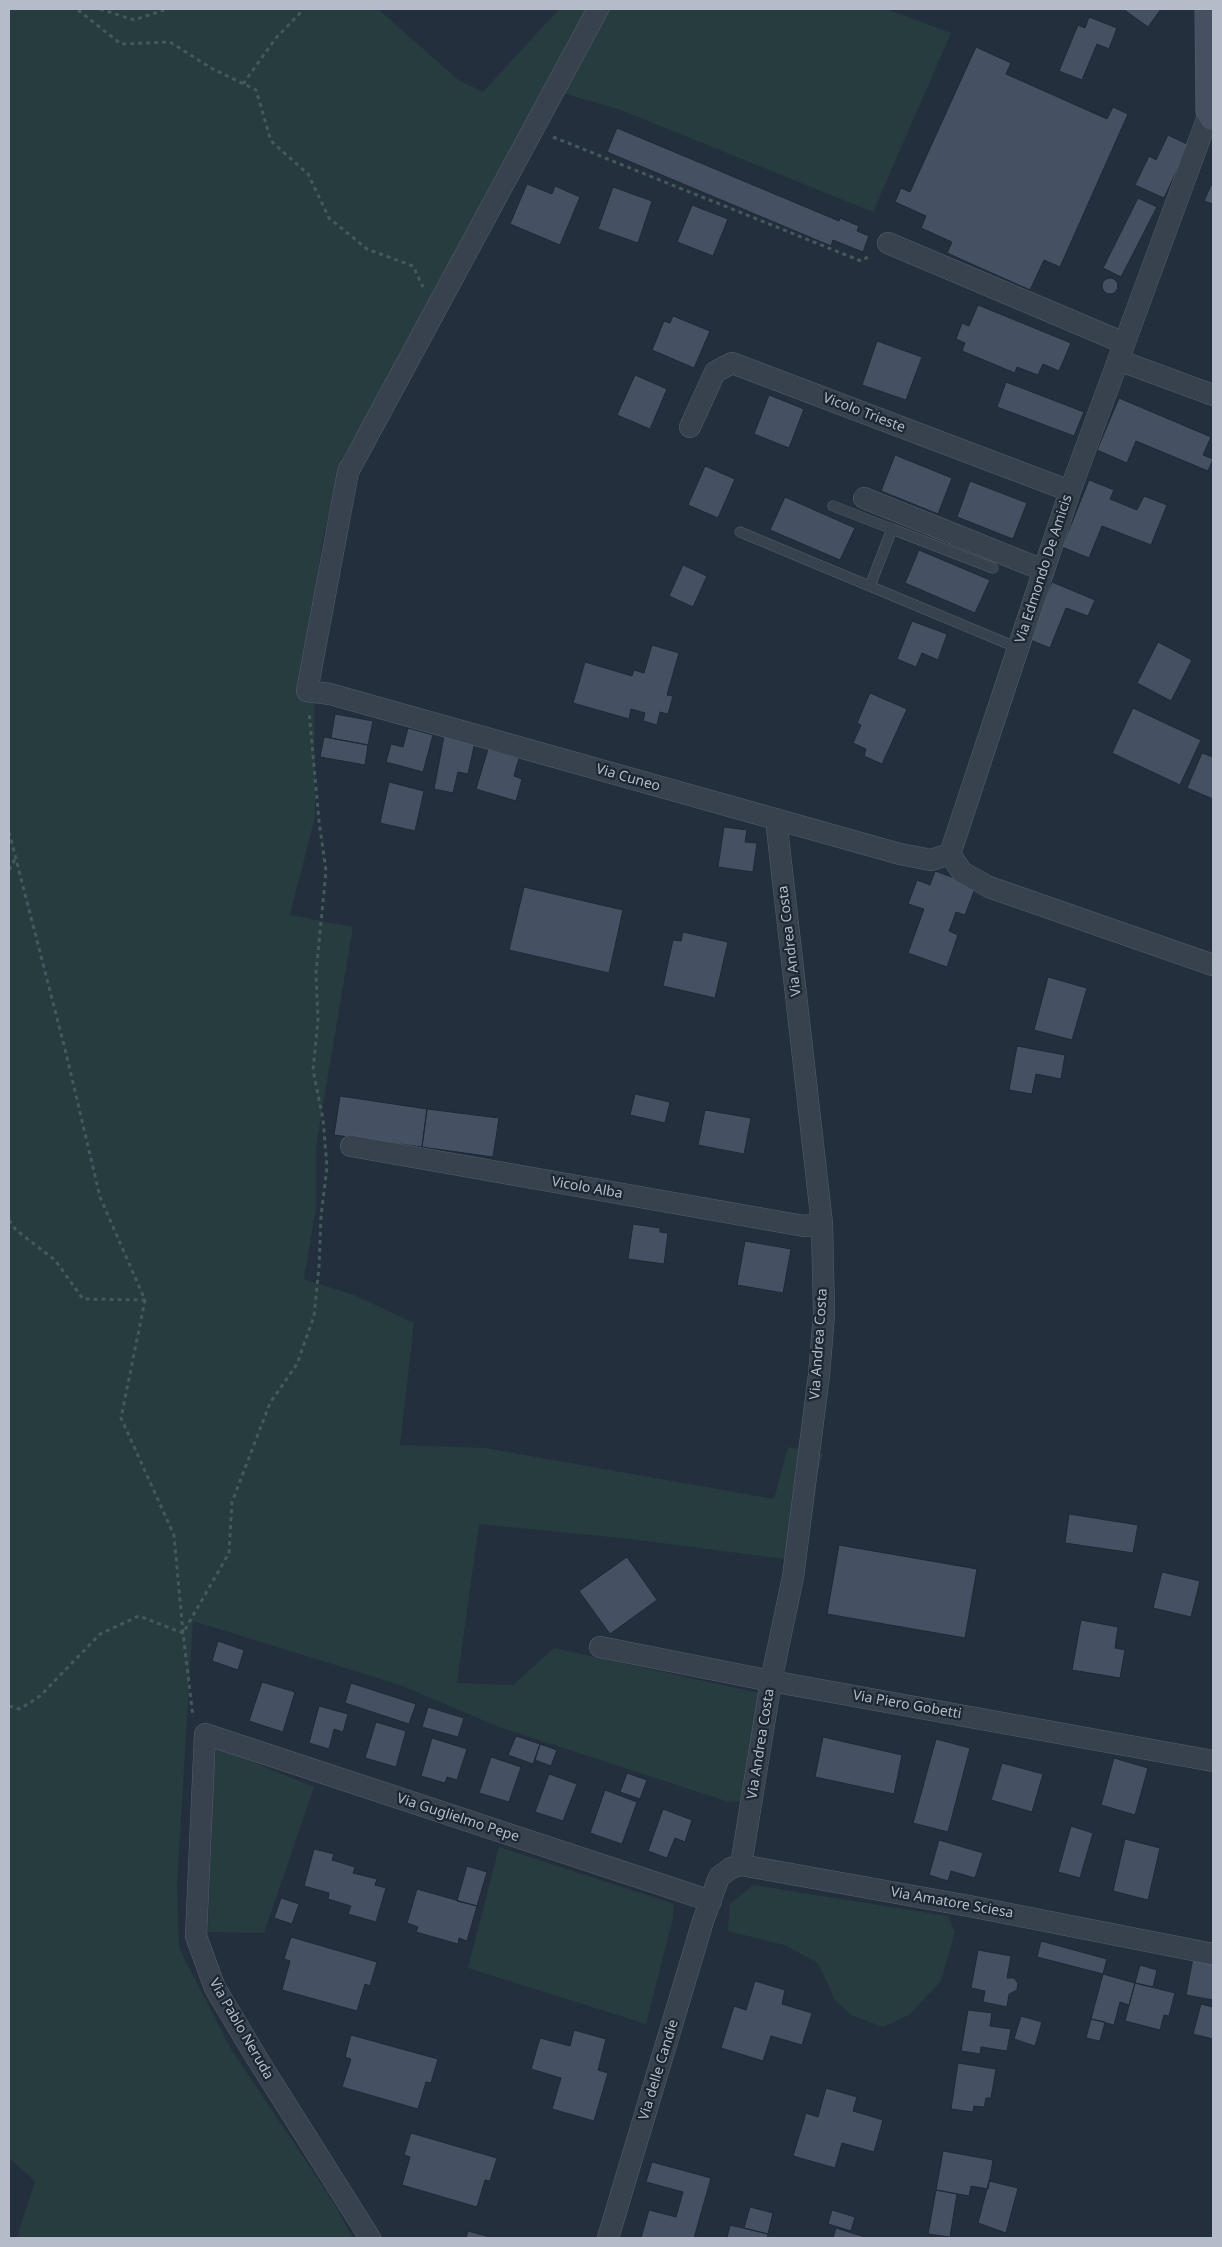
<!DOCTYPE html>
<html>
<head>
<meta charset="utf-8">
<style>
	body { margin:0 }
	#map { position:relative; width:1222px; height:2247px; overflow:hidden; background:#242f3e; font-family:"Noto Sans",sans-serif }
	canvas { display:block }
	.frame { position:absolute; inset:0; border:10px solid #b4bcc9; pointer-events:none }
</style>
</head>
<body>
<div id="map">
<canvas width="1222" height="2247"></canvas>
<div class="frame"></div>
</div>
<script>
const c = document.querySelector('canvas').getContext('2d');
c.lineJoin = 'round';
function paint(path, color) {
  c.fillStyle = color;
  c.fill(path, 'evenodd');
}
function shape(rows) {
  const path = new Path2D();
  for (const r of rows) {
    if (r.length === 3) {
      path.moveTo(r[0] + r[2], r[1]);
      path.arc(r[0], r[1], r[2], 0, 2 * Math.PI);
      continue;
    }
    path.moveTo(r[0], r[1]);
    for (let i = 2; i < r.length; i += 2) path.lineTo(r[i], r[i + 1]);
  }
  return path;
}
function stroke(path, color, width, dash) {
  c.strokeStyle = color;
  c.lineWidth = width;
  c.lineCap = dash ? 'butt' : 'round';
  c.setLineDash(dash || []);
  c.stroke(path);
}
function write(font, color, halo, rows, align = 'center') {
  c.font = font + ' "Noto Sans",sans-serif';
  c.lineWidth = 4.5;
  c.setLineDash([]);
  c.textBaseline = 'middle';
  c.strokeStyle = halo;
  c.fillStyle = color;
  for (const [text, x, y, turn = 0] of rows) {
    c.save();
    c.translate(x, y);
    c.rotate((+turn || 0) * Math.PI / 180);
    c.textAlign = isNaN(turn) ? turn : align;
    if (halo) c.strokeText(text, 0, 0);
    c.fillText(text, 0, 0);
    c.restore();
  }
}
paint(shape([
	[9,9,378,9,457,79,483,92,559,9,886,9,951,33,873,212,618,109,544,88,401,358,343,456,322,542,314,598,315,817,290,915,353,927,316,1147,316,1208,304,1279,354,1295,414,1323,400,1445,485,1448,774,1499,788,1447,823,1454,791,1560,631,1539,479,1524,457,1683,513,1685,554,1648,759,1693,748,1801,729,1802,499,1727,400,1685,193,1621,177,1884,179,1948,231,2049,332,2200,353,2238,19,2238,19,2230,35,2181,9,2158],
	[217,1747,314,1787,264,1933,208,1932,214,1763],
	[499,1847,674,1904,673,1918,646,2024,468,1968],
	[753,1885,948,1916,955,1932,941,1981,909,2015,883,2027,851,2015,835,2000,818,1963,784,1945,728,1931,730,1904]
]), '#263c3f');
const building = shape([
	[1123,9,1161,9,1148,27,1123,9],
	[1089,17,1117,28,1109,49,1097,44,1082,80,1059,71,1078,25,1085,28,1089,17],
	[976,47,1011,63,1006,74,1107,119,1113,107,1128,114,1060,267,1044,260,1030,290,947,253,952,242,921,228,926,216,895,202,901,188,910,192,976,47],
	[617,128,839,221,840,218,859,226,857,231,869,236,863,252,833,240,831,246,607,152,617,128],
	[1168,135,1189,145,1164,198,1135,185,1149,156,1156,160,1168,135],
	[1212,183,1213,183,1213,204,1204,201,1212,183],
	[527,184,552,194,555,186,580,197,560,245,510,224,527,184],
	[613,187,652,201,638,243,598,229,613,187],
	[1138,198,1157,207,1121,277,1103,268,1138,198],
	[692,205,728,219,713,256,677,242,692,205],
	[1110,286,8],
	[978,305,1071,343,1059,371,1043,364,1038,375,1017,367,1015,373,962,351,965,343,956,339,962,323,969,326,978,305],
	[673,316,710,331,694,368,652,350,664,321,670,323,673,316],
	[877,341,922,357,906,400,862,385,877,341],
	[635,375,667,389,650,429,617,415,635,375],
	[1006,382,1084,412,1074,436,997,407,1006,382],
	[769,395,804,409,789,448,754,434,769,395],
	[1119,398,1211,437,1203,455,1213,459,1208,471,1136,441,1127,463,1097,450,1119,398],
	[895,455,952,478,938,514,881,491,895,455],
	[705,466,735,479,718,518,688,505,705,466],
	[1089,480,1114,490,1110,499,1137,510,1144,496,1167,505,1151,545,1102,526,1089,558,1062,547,1089,480],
	[970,481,1027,503,1013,539,957,517,970,481],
	[785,497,855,528,840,560,770,530,785,497],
	[919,550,990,580,975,613,905,583,919,550],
	[683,565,707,576,693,607,669,596,683,565],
	[1052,582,1095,600,1088,616,1066,608,1050,648,1028,639,1052,582],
	[912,621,947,634,938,660,922,653,916,667,897,659,912,621],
	[1158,642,1192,660,1171,701,1137,683,1158,642],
	[652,645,679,653,667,695,673,696,668,714,660,712,657,725,643,721,645,713,631,709,629,719,573,703,585,662,632,676,634,670,644,673,652,645],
	[870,693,907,709,882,764,864,756,866,749,853,743,861,725,857,723,870,693],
	[1133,708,1201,740,1180,785,1112,753,1133,708],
	[335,714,373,721,368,745,331,738,335,714],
	[408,728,433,735,423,772,386,762,391,744,403,747,408,728],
	[444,736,475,742,468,774,458,772,453,793,434,789,444,736],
	[324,737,368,745,365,765,320,757,324,737],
	[488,749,519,758,514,776,522,779,516,801,476,789,488,749],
	[1202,753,1213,757,1213,799,1187,788,1202,753],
	[389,782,424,791,415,831,380,823,389,782],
	[724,827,747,830,745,842,757,843,753,872,718,867,724,827],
	[935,871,976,886,965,915,956,912,949,931,958,935,947,967,908,953,924,909,908,904,917,880,930,885,935,871],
	[524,887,623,910,609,973,509,950,524,887],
	[683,932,728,942,715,998,663,986,673,940,681,941,683,932],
	[1048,977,1087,988,1072,1040,1034,1030,1048,977],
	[1017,1046,1065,1055,1061,1079,1036,1074,1032,1094,1009,1090,1017,1046],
	[635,1094,670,1102,665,1123,630,1115,635,1094],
	[340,1096,427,1109,422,1147,334,1135,340,1096],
	[427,1109,499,1118,493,1157,422,1147,427,1109],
	[705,1110,751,1118,744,1154,698,1145,705,1110],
	[633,1224,660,1228,660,1232,668,1233,664,1264,628,1259,633,1224],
	[745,1241,791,1249,783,1293,737,1285,745,1241],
	[1069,1514,1138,1525,1133,1553,1065,1543,1069,1514],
	[839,1545,977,1569,965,1638,827,1614,839,1545],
	[627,1557,657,1600,610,1634,579,1591,627,1557],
	[1162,1572,1200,1581,1191,1617,1153,1608,1162,1572],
	[1081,1620,1118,1627,1115,1648,1125,1650,1120,1678,1072,1670,1081,1620],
	[218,1641,244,1650,238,1670,212,1661,218,1641],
	[262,1682,295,1692,283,1732,249,1721,262,1682],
	[351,1683,416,1704,409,1724,345,1703,351,1683],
	[319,1706,348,1714,343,1732,334,1729,329,1749,309,1743,319,1706],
	[428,1707,464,1718,458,1737,422,1727,428,1707],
	[376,1722,406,1731,396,1767,365,1758,376,1722],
	[516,1736,540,1744,533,1764,508,1755,516,1736],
	[823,1737,902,1755,894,1794,815,1777,823,1737],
	[432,1738,467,1749,457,1780,447,1777,445,1783,421,1776,432,1738],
	[936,1739,970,1748,948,1832,913,1823,936,1739],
	[540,1744,557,1750,551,1766,535,1760,540,1744],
	[491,1757,521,1767,509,1802,479,1793,491,1757],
	[1114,1758,1148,1768,1135,1815,1101,1805,1114,1758],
	[1002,1763,1043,1774,1032,1812,991,1800,1002,1763],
	[627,1773,647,1780,640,1799,620,1792,627,1773],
	[549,1774,577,1784,563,1821,535,1812,549,1774],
	[605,1790,637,1802,622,1844,590,1833,605,1790],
	[663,1809,692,1820,685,1842,675,1838,667,1858,648,1851,663,1809],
	[1071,1826,1093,1833,1080,1878,1058,1872,1071,1826],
	[1125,1839,1160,1848,1148,1900,1113,1891,1125,1839],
	[939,1840,983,1853,975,1878,951,1871,948,1881,929,1875,939,1840],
	[314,1849,334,1854,332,1860,355,1867,353,1873,377,1879,375,1885,386,1888,376,1922,348,1914,351,1906,328,1899,329,1893,304,1886,314,1849],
	[467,1866,487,1872,477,1906,457,1901,467,1866],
	[417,1889,477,1906,467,1941,459,1938,458,1944,416,1932,418,1927,407,1923,417,1889],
	[281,1898,299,1904,292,1924,274,1918,281,1898],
	[291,1937,377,1962,370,1986,365,1984,357,2011,282,1990,290,1961,284,1959,291,1937],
	[1041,1941,1107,1959,1103,1974,1037,1957,1041,1941],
	[978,1950,1011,1956,1007,1978,1014,1978,1018,1983,1017,1990,1009,1994,1007,2007,983,2002,985,1991,971,1988,978,1950],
	[1193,1958,1213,1961,1213,2000,1186,1995,1193,1958],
	[1140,1965,1157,1970,1153,1987,1135,1983,1140,1965],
	[1103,1974,1135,1983,1129,2005,1120,2002,1114,2025,1091,2019,1103,1974],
	[755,1981,785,1990,782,2004,812,2013,802,2045,771,2036,763,2061,721,2048,734,2006,746,2010,755,1981],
	[1135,1983,1175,1993,1169,2016,1164,2015,1160,2030,1125,2021,1135,1983],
	[1201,2004,1213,2007,1213,2039,1193,2034,1201,2004],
	[968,2010,992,2013,990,2026,1011,2029,1007,2051,981,2047,980,2054,961,2051,968,2010],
	[1021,2016,1042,2022,1035,2046,1014,2039,1021,2016],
	[1091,2019,1105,2022,1100,2041,1086,2038,1091,2019],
	[574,2030,606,2039,598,2070,608,2073,594,2121,552,2109,561,2078,531,2069,540,2038,570,2046,574,2030],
	[351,2035,438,2059,431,2083,426,2082,418,2109,342,2087,351,2059,345,2057,351,2035],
	[958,2063,996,2069,991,2098,986,2098,984,2107,974,2106,973,2112,951,2109,958,2063],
	[826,2088,857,2097,853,2111,883,2120,874,2152,842,2143,835,2168,793,2156,806,2113,818,2117,826,2088],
	[411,2133,497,2158,490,2181,485,2180,477,2207,402,2185,410,2157,404,2155,411,2133],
	[943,2151,993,2160,988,2189,971,2186,969,2196,936,2190,943,2151],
	[652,2162,711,2178,694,2238,641,2238,649,2210,676,2217,683,2192,646,2182,652,2162],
	[989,2181,1018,2188,1006,2233,978,2223,989,2181],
	[936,2190,957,2194,950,2237,928,2234,936,2190],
	[750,2207,773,2213,768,2234,744,2228,750,2207],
	[832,2210,855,2217,851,2231,828,2224,832,2210],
	[730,2225,768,2234,767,2238,727,2238,730,2225],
	[836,2228,868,2238,833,2238,836,2228],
	[468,2231,493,2238,466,2238,468,2231]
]);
paint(building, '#455162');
stroke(building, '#1f2835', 1);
const lane = shape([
	[833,506,892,529],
	[740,532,1018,648],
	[870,586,892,529,993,568]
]);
const street = shape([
	[598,9,348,472,307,691,330,694,900,854,931,860,950,854],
	[1210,111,1070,491,950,854,962,872,989,887,1213,965],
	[888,243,1124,343],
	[1118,360,1213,395],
	[690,427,715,372,732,363,1070,491],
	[864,498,1043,570],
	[351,1146,804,1226,822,1224],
	[600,1647,771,1681,1213,1761],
	[741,1865,771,1681,793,1577,819,1375,824,1314,822,1224,776,819],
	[370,2238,258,2060,215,1988,196,1936,205,1734,711,1901],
	[608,2238,703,1921,719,1877,731,1868,741,1865,969,1906,1213,1954]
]);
const secondary = shape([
	[1209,9,1210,111,1213,116]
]);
stroke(lane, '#565f6c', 11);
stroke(street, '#565f6c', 22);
stroke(secondary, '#565f6c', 29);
stroke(shape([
	[100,9,134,20,167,9],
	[78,10,121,44,170,42,211,68,256,90,271,141,308,174,329,218,367,249,413,266,423,287],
	[243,84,276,38,304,9],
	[553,137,861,261,871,255],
	[9,832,66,1053,100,1197,145,1300,121,1418,174,1535,183,1633,229,1553,232,1502,270,1403,297,1364,314,1316,319,1267,321,1216,327,1167,323,1119,313,1070,318,1020,316,973,326,871,319,821,309,711],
	[9,870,15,859],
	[9,1220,16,1230,55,1260,83,1299,145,1300],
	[9,1706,20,1709,40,1696,100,1634,139,1616,183,1633,193,1717]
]), '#44595c', 3, [4, 4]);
stroke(lane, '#38414e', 10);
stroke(street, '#38414e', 21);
stroke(secondary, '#465061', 28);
write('14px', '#b4bcc9', '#1d2633', [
	["Vicolo Trieste",864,413,21],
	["Via Edmondo De Amicis",1044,569,-72],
	["Via Cuneo",628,778,16],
	["Via Andrea Costa",790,941,-97],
	["Vicolo Alba",587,1188,10],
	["Via Andrea Costa",819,1344,-86],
	["Via Piero Gobetti",907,1705,10],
	["Via Andrea Costa",761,1744,-81],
	["Via Guglielmo Pepe",458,1818,18],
	["Via Amatore Sciesa",952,1903,10],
	["Via Pablo Neruda",241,2029,60],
	["Via delle Candie",659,2070,-73]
]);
</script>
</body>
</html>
